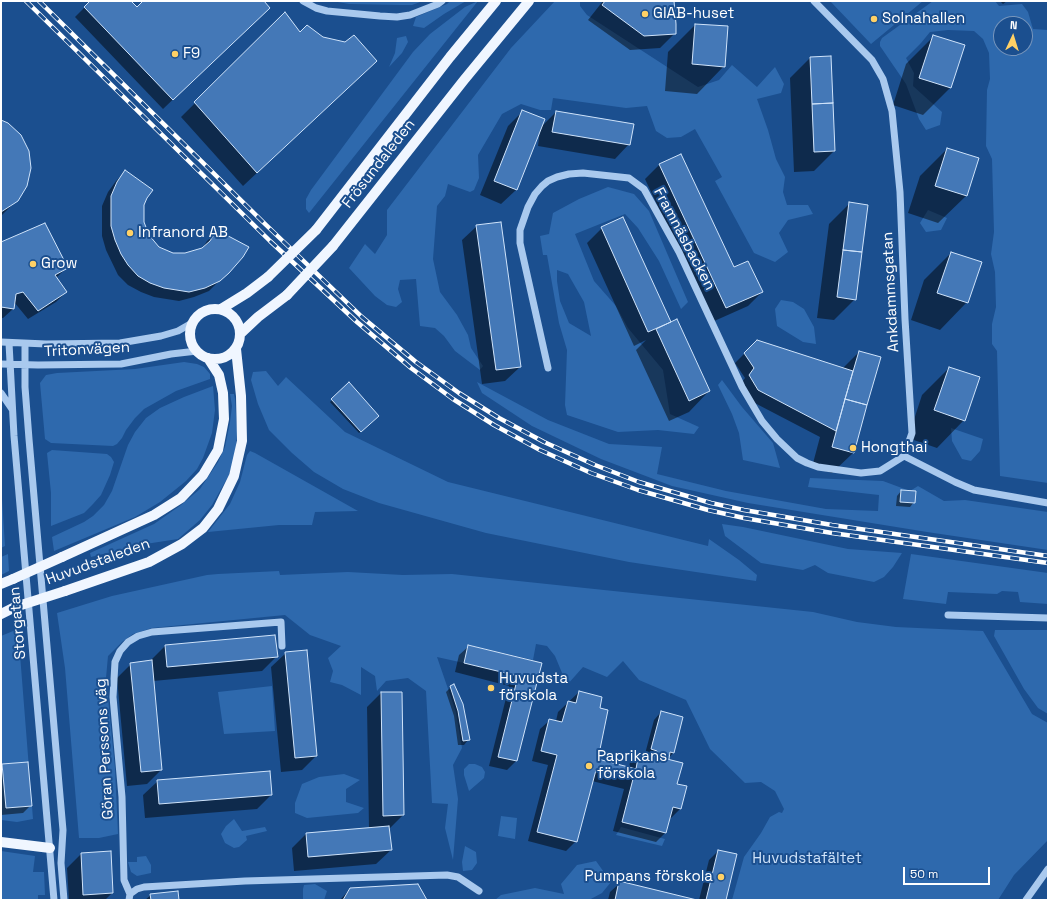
<!DOCTYPE html>
<html>
<head>
<meta charset="utf-8">
<style>
	body { margin:0 }
	#map { position:relative; width:1049px; height:901px; overflow:hidden; background:#1b4f8f; font-family:"Space Grotesk",sans-serif }
	canvas { display:block }
	.frame { position:absolute; inset:0; border:2px solid #fff; pointer-events:none }
	.north { position:absolute; left:993px; top:16px; width:40px; height:40px; box-sizing:border-box; background:#1b4f8f; border:1px solid #7695bc; border-radius:50%; rotate:4deg; font-size:11px; font-weight:700; line-height:16px; text-align:center; color:#fff }
	.north::after { content:''; display:block; margin:auto; width:14px; height:18px; background:#ffd166; clip-path:polygon(50% 0,100% 100%,50% 72%,0 100%) }
	.scale { position:absolute; left:903px; top:867px; width:87px; height:18px; box-sizing:border-box; border:2px solid #fff; border-top:0; padding-left:5px; font-size:12px; line-height:14px; white-space:nowrap; color:#fff; -webkit-text-stroke:3px #1b4f8f; paint-order:stroke }
</style>
</head>
<body>
<div id="map">
<canvas width="1049" height="901"></canvas>
<div class="frame"></div>
<div class="north">N</div>
<div class="scale">50 m</div>
</div>
<script>
const c = document.querySelector('canvas').getContext('2d');
c.lineJoin = 'round';
function paint(path, color) {
  c.fillStyle = color;
  c.fill(path, 'evenodd');
}
function shape(rows) {
  const path = new Path2D();
  for (const r of rows) {
    if (r.length === 3) {
      path.moveTo(r[0] + r[2], r[1]);
      path.arc(r[0], r[1], r[2], 0, 2 * Math.PI);
      continue;
    }
    path.moveTo(r[0], r[1]);
    for (let i = 2; i < r.length; i += 2) path.lineTo(r[i], r[i + 1]);
  }
  return path;
}
function stroke(path, color, width, dash) {
  c.strokeStyle = color;
  c.lineWidth = width;
  c.lineCap = dash ? 'butt' : 'round';
  c.setLineDash(dash || []);
  c.stroke(path);
}
function write(font, color, halo, rows, align = 'center') {
  c.font = font + ' "Space Grotesk",sans-serif';
  c.lineWidth = 4;
  c.setLineDash([]);
  c.textBaseline = 'middle';
  c.strokeStyle = halo;
  c.fillStyle = color;
  for (const [text, x, y, turn = 0] of rows) {
    c.save();
    c.translate(x, y);
    c.rotate((+turn || 0) * Math.PI / 180);
    c.textAlign = isNaN(turn) ? turn : align;
    if (halo) c.strokeText(text, 0, 0);
    c.fillText(text, 0, 0);
    c.restore();
  }
}
paint(shape([
	[332,1,423,1,412,5,401,5,349,4],
	[450,1,466,1,444,14,424,28,413,26,416,17,447,4],
	[478,1,309,213,306,209,306,199,311,190,413,52,430,34,465,7],
	[555,1,580,1,580,6,587,15,698,87,719,80,732,65,757,87,775,67,784,84,781,93,757,99,768,130,776,159,785,177,783,192,787,205,808,205,813,214,788,220,779,233,788,252,775,262,754,253,715,181,722,177,695,129,681,137,667,138,656,131,647,106,626,108,553,98,551,110,540,110,521,104,502,114,478,155,479,178,474,190,470,192,448,184,445,196,437,206,433,259,440,292,457,315,468,335,471,348,483,366,480,370,455,351,444,336,435,328,420,326,416,279,400,280,398,289,402,302,396,307,387,305,375,296,349,268,365,244,375,254,387,235,387,210,511,48],
	[830,1,923,1,871,44],
	[933,1,995,1,999,6,1022,4,1028,12,1033,29,1048,30,1048,483,1000,476,997,351,992,344,992,324,996,307,995,272,991,254,994,232,992,159,986,146,987,90,990,79,989,53,983,39,974,31,948,30,930,32,921,43,906,58,914,73,913,86,942,112,940,125,926,130,919,119,906,84,880,46,880,42,882,38],
	[1001,24,1025,24,1025,48,1001,48],
	[406,36,408,42,402,53,389,67,395,53,397,38],
	[608,187,634,194,649,211,688,302,681,309,659,261,638,228,625,214,575,234,594,281,616,306,628,328,663,370,670,414,699,427,694,434,658,430,618,432,567,415,565,405,567,350,559,323,547,255,543,255,540,236,549,234,553,213,579,199],
	[557,270,568,274,584,302,591,336,569,323,560,301,557,281],
	[928,210,947,218,941,230,926,232,920,223],
	[781,300,793,302,804,309,814,327,816,344,803,342,777,326,775,309],
	[184,362,197,364,204,367,210,374,210,379,176,391,144,409,135,418,126,430,122,438,117,444,113,446,51,443,45,439,40,383,46,375,57,373,135,369],
	[266,371,278,386,286,377,345,432,448,482,708,546,709,539,739,560,757,575,756,581,629,562,486,533,379,503,343,489,314,472,292,453,269,430,258,404,251,380,253,372],
	[722,380,742,407,773,443,780,468,743,460,739,433,732,414,718,385],
	[477,382,548,420,609,444,662,447,657,474,726,491,826,509,878,511,879,495,808,487,810,478,883,481,910,491,918,486,944,501,965,500,1048,512,1048,550,927,532,748,503,672,486,601,459,532,426,482,393],
	[213,386,215,410,212,433,203,458,197,469,186,481,160,502,135,517,54,551,52,537,84,522,93,516,104,505,112,491,128,445,135,432,146,418,160,408,184,397],
	[230,394,234,394,235,399,237,430,236,452,229,475,212,505,200,520,178,539,139,545,91,557,90,553,154,524,181,505,200,489,218,462,225,447,230,422,232,406],
	[951,428,983,439,980,451,971,461,962,459,952,441],
	[52,450,107,454,111,457,114,462,110,475,101,495,93,504,84,513,51,526,51,493,47,453],
	[250,451,255,453,358,511,315,512,312,525,279,525,208,532,230,504,240,482,247,455],
	[1,483,5,546,1,548],
	[722,524,743,527,848,549,902,553,893,567,884,577,874,582,828,573,815,565,803,570,761,563,725,536],
	[8,554,9,571,1,575,1,557],
	[911,554,1048,573,1048,604,1020,602,1018,592,1002,591,997,594,948,592,946,604,903,599],
	[279,571,280,575,348,572,403,575,452,574,813,612,857,622,896,627,983,631,1032,714,1048,723,1048,840,1014,875,998,900,732,900,744,857,761,833,770,817,779,812,782,813,784,809,775,791,761,782,745,783,710,749,686,700,639,680,623,661,607,677,583,667,567,685,555,656,547,646,536,644,533,660,469,645,464,663,437,657,456,712,462,748,453,765,458,799,453,860,445,828,448,804,432,803,426,691,408,678,386,681,377,691,375,676,361,667,361,695,342,685,330,682,333,671,328,658,341,646,310,635,285,615,152,628,133,634,122,642,108,656,106,678,115,768,118,834,99,838,79,838,65,668,57,613,112,596,207,575,218,574],
	[18,629,33,819,17,822,1,820,1,636],
	[995,630,1048,630,1048,714,1038,708,1024,689,994,636],
	[272,686,275,731,224,734,218,692],
	[469,764,475,764,482,767,485,772,484,778,469,791,464,775,464,769],
	[344,774,360,780,346,789,346,802,364,808,358,813,307,818,295,813,295,803,302,784,319,777],
	[501,816,517,818,515,839,498,836],
	[234,819,242,831,265,827,267,831,246,836,247,840,239,847,234,848,225,843,221,834,226,826],
	[621,827,665,839,662,846,616,835],
	[465,846,476,852,477,863,472,870,463,871,462,862],
	[1,851,35,856,33,872,44,872,45,895,38,895,38,900,1,900],
	[146,856,151,865,151,873,137,876,131,872,128,862,137,862,137,857],
	[596,861,611,882,602,893,589,900,495,900,501,895,535,888,564,894,561,884,577,865],
	[315,884,327,891,324,900,303,900,303,889,304,885]
]), '#2e69ad');
paint(shape([
	[91,1,129,1,137,9,145,1,262,1,259,17,163,109,75,17],
	[603,1,673,1,675,33,660,48,630,50,588,20],
	[1000,1,1007,1,1003,4],
	[285,14,300,33,322,38,376,61,243,186,181,117],
	[695,25,724,66,697,94,665,91,668,52],
	[934,36,963,46,950,88,923,115,893,105,906,64],
	[810,58,834,151,814,171,794,172,790,78],
	[523,111,541,127,556,112,629,144,615,159,538,146,540,130,516,190,501,204,480,195,508,126],
	[1,121,17,200,1,216],
	[947,149,978,159,966,196,938,223,908,213,920,176],
	[680,155,734,269,762,292,748,306,712,322,645,179,659,165],
	[126,171,143,205,143,222,148,235,158,247,173,254,186,254,202,249,207,241,217,232,236,264,209,291,194,297,179,301,154,297,141,292,128,285,118,275,106,250,102,236,102,206,108,192,116,181],
	[850,203,855,299,834,320,817,318,829,224],
	[477,226,520,367,505,381,482,384,462,240],
	[602,228,669,322,709,391,689,412,669,421,636,350,646,340,634,346,587,243],
	[1,243,66,268,56,278,66,292,56,302,28,319,14,302,13,309,3,318,1,318],
	[951,253,967,302,940,330,911,320,924,280],
	[757,341,843,368,859,352,880,358,853,453,832,473,812,467,820,437,749,400,740,385,745,378,735,363],
	[949,368,964,420,937,448,908,438,922,395],
	[349,384,378,416,359,433,330,402],
	[901,491,914,502,910,507,896,506,897,496],
	[165,646,276,657,262,671,153,681,161,770,147,784,127,786,117,678,131,664,151,660],
	[469,646,540,663,516,761,507,770,489,766,509,686,455,672,459,655],
	[286,653,316,756,302,770,281,772,271,667],
	[453,685,468,740,464,745,458,745,454,716,446,692],
	[579,692,598,709,596,760,629,768,630,762,640,753,645,754,654,720,661,712,682,717,673,753,667,760,676,784,680,809,671,818,669,818,665,833,656,842,613,831,624,789,592,781,576,841,566,851,528,841,548,765,532,761,540,729,550,720,556,721,558,712],
	[381,693,403,815,389,829,391,850,376,864,294,871,292,848,306,834,369,829,367,707],
	[2,765,30,806,23,813,1,815,1,767],
	[269,772,271,795,257,809,145,818,143,795,158,781],
	[718,851,725,900,699,900,709,860],
	[110,852,112,893,105,900,69,900,67,868,81,854],
	[620,883,693,900,608,900,610,892],
	[350,889,425,900,340,900],
	[151,895,178,900,145,900]
]), '#0007');
const building = shape([
	[90,1,131,1,137,7,143,1,264,1,270,8,173,100,84,7,90,1],
	[605,1,674,1,676,24,676,34,644,36,602,5,605,1],
	[285,12,300,32,307,25,323,37,345,42,354,35,377,61,257,173,194,102,285,12],
	[695,24,728,26,725,67,692,64,695,24],
	[933,35,965,45,951,88,919,78,933,35],
	[831,56,833,103,812,104,810,57,831,56],
	[833,103,835,151,814,152,812,104,833,103],
	[522,110,545,119,517,190,494,181,522,110],
	[556,111,634,124,630,145,552,132,556,111],
	[1,120,8,123,21,135,29,151,31,168,27,186,18,201,1,212,1,120],
	[947,148,979,158,967,196,935,186,947,148],
	[681,154,734,267,748,261,763,292,726,308,659,164,681,154],
	[125,170,153,190,147,198,144,205,144,222,149,235,159,247,173,253,185,253,202,248,210,241,217,230,249,247,243,257,229,273,220,281,205,288,189,292,164,288,150,283,138,276,128,265,121,254,115,240,111,226,111,196,117,182,125,170],
	[849,202,868,205,862,252,843,250,849,202],
	[623,217,671,322,648,332,601,227,623,217],
	[501,222,521,367,496,370,476,225,501,222],
	[45,223,68,268,55,275,67,292,38,311,23,292,16,294,14,309,1,307,1,242,45,223],
	[843,250,862,252,856,300,837,297,843,250],
	[951,252,982,262,968,303,937,293,951,252],
	[677,319,710,391,689,401,656,329,677,319],
	[757,340,853,371,836,431,758,390,749,375,754,368,744,353,757,340],
	[859,351,881,357,867,405,845,399,859,351],
	[949,367,980,377,965,421,934,410,949,367],
	[349,382,379,416,361,432,331,399,349,382],
	[845,399,867,405,854,453,832,447,845,399],
	[901,490,916,491,915,503,900,502,901,490],
	[275,635,278,657,167,667,165,645,275,635],
	[468,645,542,663,517,761,498,757,518,676,464,663,468,645],
	[307,650,317,756,295,758,285,652,307,650],
	[152,660,162,770,141,772,130,663,152,660],
	[454,684,463,704,470,740,463,741,458,711,450,686,454,684],
	[579,691,602,697,600,708,608,710,598,759,636,769,639,752,683,763,677,784,687,786,681,809,673,807,666,833,622,822,633,779,596,770,577,842,537,832,557,755,541,751,549,719,562,722,568,701,576,703,579,691],
	[381,692,402,692,404,815,383,816,381,692],
	[661,711,683,717,674,753,670,752,669,759,656,756,657,751,651,749,661,711],
	[28,762,32,806,6,808,2,764,28,762],
	[270,771,272,795,159,804,157,780,270,771],
	[389,826,392,850,308,857,306,833,389,826],
	[718,850,737,854,726,900,706,900,718,850],
	[111,851,113,893,83,895,81,853,111,851],
	[619,881,697,900,615,900,619,881],
	[418,884,427,900,343,900,350,888,418,884],
	[178,891,179,900,151,900,150,894,178,891]
]);
paint(building, '#4478b7');
stroke(building, '#cfe3fa', 1);
stroke(shape([
	[303,1,316,8,327,11,380,16,397,17,410,15,438,4,442,1],
	[814,1,872,60,883,79,892,111,900,192,905,319,912,433,904,456],
	[1,342,46,344,120,343,161,336,178,331,192,323],
	[9,343,14,436,54,900],
	[25,344,25,387,29,439,63,830,61,863,64,900],
	[1,364,38,365,121,364,171,354,197,351],
	[548,368,520,243,520,230,528,207,535,194,542,186,548,181,557,177,569,174,583,173,629,178,644,189,679,252,742,387,762,421,777,439,797,458,807,463,818,467,861,473,880,471,904,456],
	[1,393,12,409],
	[904,456,955,482,974,490,1048,503],
	[948,615,1048,618],
	[130,894,124,880,122,797,113,697,115,662,120,651,128,642,138,636,152,632,281,622,282,646],
	[129,900,130,894,137,889,144,887,245,881,447,875,458,877,479,891],
	[1026,900,1048,869]
]), '#a9c9ee', 7);
stroke(shape([
	[316,230,450,57,496,1],
	[333,246,464,80,529,1],
	[215,334,25],
	[221,309,247,293,268,277],
	[241,333,258,317,287,295],
	[62,557,154,515,181,498,203,475,218,450,224,419,223,393,219,375,208,358],
	[1,584,13,579],
	[65,591,149,562,182,544,203,528,218,509,234,476,242,441,241,396,236,349],
	[1,614,15,607],
	[1,842,50,848]
]), '#f0f6ff', 10);
const rail = shape([
	[26,1,270,241,357,322,411,368,453,399,494,425,540,450,591,473,638,490,708,510,744,518,832,533,1048,563],
	[39,1,263,222,362,317,416,362,459,393,499,418,544,442,595,465,639,482,711,503,744,510,832,525,1048,556]
]);
stroke(rail, '#fff', 4.5);
stroke(rail, '#1b4f8f', 3, [9]);
stroke(shape([
	[268,277,316,230],
	[287,295,333,246],
	[13,579,62,557],
	[15,607,65,591]
]), '#f0f6ff', 10);
for (const [x, y, r, color] of [
	[645,14,4,"#ffd166"],
	[874,19,4,"#ffd166"],
	[175,54,4,"#ffd166"],
	[130,233,4,"#ffd166"],
	[33,264,4,"#ffd166"],
	[853,448,4,"#ffd166"],
	[491,688,4,"#ffd166"],
	[589,766,4,"#ffd166"],
	[721,877,4,"#ffd166"]
]) {
  const dot = new Path2D();
  dot.arc(x, y, r, 0, 2 * Math.PI);
  c.fillStyle = color;
  c.fill(dot);
  stroke(dot, '#1b4f8f', 1.5);
}
write('15px', '#fff', '#1b4f8f', [
	["GIAB-huset",653,14],
	["Solnahallen",882,19],
	["F9",183,54],
	["Infranord AB",138,233],
	["Grow",41,264],
	["Hongthai",861,448],
	["Huvudsta",499,679],
	["förskola",499,696],
	["Paprikans",597,757],
	["förskola",597,774],
	["Pumpans förskola",713,877,"right"]
], 'left');
write('15px', '#fff', '#1b4f8f', [
	["Frösundaleden",379,164,-52],
	["Framnäsbacken",684,239,62],
	["Ankdammsgatan",891,292,-93],
	["Tritonvägen",87,350,-3],
	["Huvudstaleden",98,562,-20],
	["Storgatan",18,623,-95],
	["Göran Perssons väg",105,749,-93]
]);
write('15px', '#cfe3fa', '#1b4f8f', [
	["Huvudstafältet",807,859]
]);
</script>
</body>
</html>
